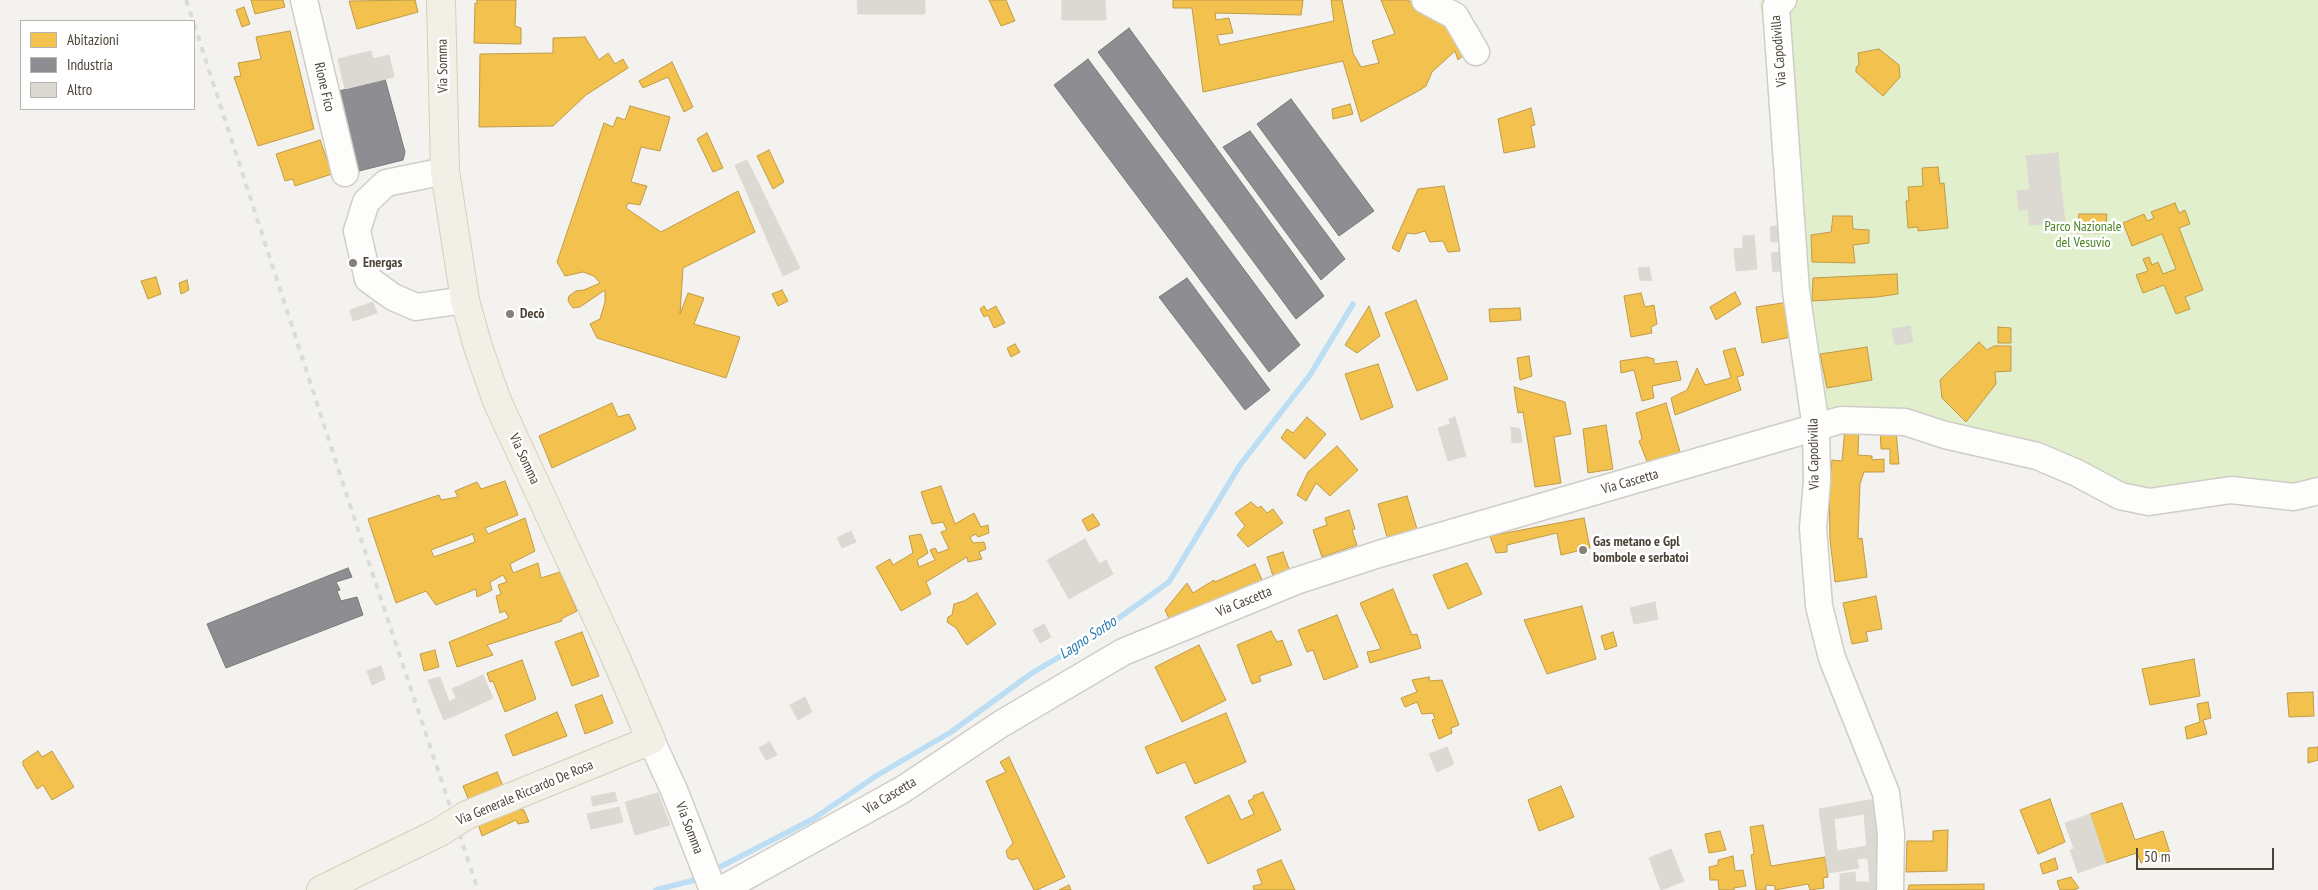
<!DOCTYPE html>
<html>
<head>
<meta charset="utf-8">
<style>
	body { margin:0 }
	#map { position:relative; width:2318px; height:890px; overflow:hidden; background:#f3f2ee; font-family:"PT Sans Narrow",sans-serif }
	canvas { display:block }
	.legend { position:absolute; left:20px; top:20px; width:175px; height:90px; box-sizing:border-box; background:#fff; border:1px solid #b7b4af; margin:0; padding:6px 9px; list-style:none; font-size:15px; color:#4c4337 }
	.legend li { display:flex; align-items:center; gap:10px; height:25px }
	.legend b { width:25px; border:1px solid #b7b4af }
	.scale { position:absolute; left:2136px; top:848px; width:138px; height:22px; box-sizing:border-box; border:2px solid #4c4337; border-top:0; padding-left:6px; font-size:15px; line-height:18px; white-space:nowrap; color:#4c4337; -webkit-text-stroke:4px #fff; paint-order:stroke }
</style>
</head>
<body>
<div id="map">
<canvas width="2318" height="890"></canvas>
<ul class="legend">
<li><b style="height:14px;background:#f2c14e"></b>Abitazioni</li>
<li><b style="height:14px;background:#8d8d92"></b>Industria</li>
<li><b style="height:14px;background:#dcd9d3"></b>Altro</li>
</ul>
<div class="scale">50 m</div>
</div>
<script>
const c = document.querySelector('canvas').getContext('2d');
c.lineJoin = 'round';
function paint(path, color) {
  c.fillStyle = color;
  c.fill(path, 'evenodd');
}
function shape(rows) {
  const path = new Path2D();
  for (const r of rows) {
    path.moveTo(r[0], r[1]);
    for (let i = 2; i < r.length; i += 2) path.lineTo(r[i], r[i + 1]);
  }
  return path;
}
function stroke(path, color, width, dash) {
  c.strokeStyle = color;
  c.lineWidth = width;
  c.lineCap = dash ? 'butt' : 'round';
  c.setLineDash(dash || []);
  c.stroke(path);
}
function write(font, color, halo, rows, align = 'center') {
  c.font = font + ' "PT Sans Narrow",sans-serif';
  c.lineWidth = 5;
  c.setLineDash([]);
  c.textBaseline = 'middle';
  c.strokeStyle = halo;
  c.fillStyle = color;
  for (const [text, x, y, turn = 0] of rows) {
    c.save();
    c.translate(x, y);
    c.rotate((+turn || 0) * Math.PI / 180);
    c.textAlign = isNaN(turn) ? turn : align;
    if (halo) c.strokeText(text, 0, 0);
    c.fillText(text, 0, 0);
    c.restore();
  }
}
paint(shape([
	[1759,0,2318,0,2318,499,2152,493,1910,433,1806,421,1777,97]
]), '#e1efcc');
const homes = shape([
	[251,0,283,0,285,7,255,14,251,0],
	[415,0,418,12,357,29,349,1,415,0],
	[477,0,516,0,515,26,521,28,521,44,474,43,475,3,477,4,477,0],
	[989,0,1006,0,1015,21,1001,26,989,0],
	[1173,0,1303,0,1301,15,1215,13,1216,20,1229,18,1233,33,1217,35,1220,45,1334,21,1331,0,1342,0,1353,53,1361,67,1379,63,1372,41,1395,34,1381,0,1407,0,1448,19,1464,55,1458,60,1455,51,1432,72,1426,86,1420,90,1361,122,1343,61,1203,92,1192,8,1173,8,1173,0],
	[244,7,250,24,242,27,236,10,244,7],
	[290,31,314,129,258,146,234,77,241,76,238,63,261,59,256,37,290,31],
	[585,37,599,60,608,53,615,64,623,59,628,68,586,95,553,126,479,127,480,54,553,53,553,38,585,37],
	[1879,49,1899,65,1900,77,1883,96,1856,72,1856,68,1859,64,1858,53,1879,49],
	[672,62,693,107,684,112,668,77,643,88,639,81,672,62],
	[1350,104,1353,114,1333,119,1332,109,1350,104],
	[630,106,670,117,660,151,641,147,631,182,647,186,640,205,628,203,626,208,661,232,738,191,755,232,683,268,680,314,688,293,704,298,694,324,740,337,726,378,597,338,590,324,600,319,605,302,605,290,580,307,573,308,568,301,569,296,576,291,584,290,600,283,594,276,583,272,565,276,557,262,604,123,613,127,617,117,625,120,630,106],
	[1531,108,1535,125,1531,126,1535,147,1504,153,1498,119,1531,108],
	[707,133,723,168,713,172,697,139,707,133],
	[320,140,332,174,295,186,293,179,285,181,276,154,320,140],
	[769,150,784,182,773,189,757,156,769,150],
	[1938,167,1940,184,1944,183,1948,228,1918,231,1918,227,1908,228,1906,201,1909,201,1908,187,1923,186,1922,168,1938,167],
	[1444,186,1460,251,1448,252,1443,241,1430,242,1425,231,1415,234,1407,233,1399,252,1392,248,1418,189,1444,186],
	[2175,203,2179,213,2185,210,2190,224,2179,228,2203,290,2185,297,2190,309,2176,314,2164,285,2143,293,2136,275,2148,271,2143,259,2149,257,2152,265,2158,262,2163,274,2176,269,2162,234,2132,246,2123,223,2144,214,2147,221,2154,218,2151,212,2175,203],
	[2079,214,2107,214,2105,233,2077,233,2079,214],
	[1833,216,1852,216,1853,229,1869,230,1869,243,1853,245,1855,263,1812,262,1811,235,1831,232,1833,216],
	[1897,274,1898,294,1877,297,1812,301,1813,278,1897,274],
	[156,277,161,294,148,299,141,281,156,277],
	[187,280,189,290,181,294,179,283,187,280],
	[782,290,788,301,778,306,772,294,782,290],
	[1735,292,1741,304,1716,320,1710,307,1735,292],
	[1641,293,1645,307,1654,305,1657,324,1651,327,1652,333,1631,337,1624,296,1641,293],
	[1416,300,1448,379,1417,391,1385,313,1416,300],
	[1789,302,1796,336,1762,343,1756,307,1789,302],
	[984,306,987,311,996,306,1005,323,994,328,988,315,984,317,980,309,984,306],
	[1369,306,1380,336,1357,353,1345,345,1369,306],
	[1520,308,1521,320,1490,322,1489,309,1520,308],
	[1998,327,2011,328,2011,343,1998,343,1998,327],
	[1979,342,1987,350,1994,346,2011,346,2011,371,1995,372,1996,384,1966,422,1942,398,1940,380,1979,342],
	[1015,344,1020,352,1011,357,1007,348,1015,344],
	[1867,347,1872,380,1827,388,1820,354,1867,347],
	[1735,348,1744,375,1737,377,1741,390,1675,415,1671,398,1687,390,1697,368,1705,385,1731,378,1723,351,1735,348],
	[1529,356,1532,376,1520,380,1517,358,1529,356],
	[1647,357,1654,359,1654,364,1677,361,1681,380,1652,386,1654,398,1642,401,1634,370,1621,373,1620,361,1647,357],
	[1378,364,1393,407,1361,420,1345,374,1378,364],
	[1514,387,1565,402,1571,434,1554,437,1561,483,1535,487,1523,412,1518,413,1514,387],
	[612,403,618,417,629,414,636,429,552,468,539,436,612,403],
	[1666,403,1680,452,1648,464,1639,441,1642,439,1636,413,1666,403],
	[1307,417,1326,434,1305,459,1281,438,1287,429,1293,433,1307,417],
	[1606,425,1613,469,1588,473,1583,429,1606,425],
	[1859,427,1858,455,1872,456,1872,460,1884,459,1884,472,1864,472,1860,484,1858,539,1862,538,1867,577,1835,582,1830,540,1829,487,1832,460,1842,461,1845,428,1859,427],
	[1880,429,1896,431,1899,464,1890,464,1890,449,1881,449,1880,429],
	[1337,446,1358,470,1330,496,1316,483,1306,501,1297,495,1308,472,1337,446],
	[505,481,518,515,485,528,488,534,525,518,535,551,510,564,513,573,538,563,541,578,560,572,577,611,561,619,562,621,487,645,493,655,457,667,449,642,509,618,505,611,500,613,496,596,501,594,498,585,507,582,503,575,490,582,492,590,477,597,476,589,436,605,426,591,396,603,368,519,439,495,441,500,458,497,455,491,477,482,481,489,505,481],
	[473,534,475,542,434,557,431,550,473,534],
	[941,486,955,524,974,513,981,527,988,525,989,533,978,537,976,534,970,537,973,543,984,542,986,549,979,552,982,559,968,562,967,557,926,582,931,594,901,611,876,567,890,559,893,565,913,553,909,536,921,534,928,553,917,560,919,567,935,560,930,550,935,548,938,553,949,549,941,532,947,530,943,522,932,524,921,492,941,486],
	[1407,496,1417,529,1387,537,1378,504,1407,496],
	[1251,502,1258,508,1261,506,1267,513,1273,509,1283,523,1248,547,1237,535,1245,526,1235,513,1251,502],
	[1349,510,1355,529,1352,530,1357,545,1322,557,1313,530,1327,525,1325,518,1349,510],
	[1093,514,1100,525,1088,531,1082,520,1093,514],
	[1584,518,1590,548,1561,555,1557,533,1507,545,1507,552,1496,553,1490,536,1584,518],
	[1283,552,1289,569,1273,576,1267,557,1283,552],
	[1467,563,1482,594,1448,609,1433,575,1467,563],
	[1255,564,1263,582,1171,623,1165,610,1187,583,1193,593,1214,580,1215,582,1255,564],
	[1393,589,1412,635,1417,634,1421,648,1370,663,1367,652,1381,649,1360,603,1393,589],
	[977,593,996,624,967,645,956,628,947,622,948,617,952,615,954,604,964,601,977,593],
	[1876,596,1882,629,1866,632,1868,641,1852,644,1843,603,1876,596],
	[1582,606,1596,659,1547,674,1524,620,1582,606],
	[1337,615,1358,667,1324,680,1313,650,1307,652,1298,630,1337,615],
	[1271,631,1277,642,1282,640,1292,665,1259,676,1261,681,1252,684,1237,645,1271,631],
	[582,632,599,676,572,686,555,642,582,632],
	[1613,632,1617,646,1605,650,1601,636,1613,632],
	[1199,645,1226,700,1182,722,1155,667,1199,645],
	[435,650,439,667,424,671,420,654,435,650],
	[2194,659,2200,696,2150,705,2142,669,2194,659],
	[522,660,536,699,505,712,493,681,490,682,487,673,522,660],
	[1429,677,1430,681,1442,680,1459,725,1451,728,1452,733,1439,739,1432,720,1435,719,1433,713,1422,714,1417,702,1405,707,1401,698,1417,692,1412,680,1429,677],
	[2313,692,2314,716,2289,717,2287,693,2313,692],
	[602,695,613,723,585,734,575,705,602,695],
	[2208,702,2211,718,2203,720,2207,734,2187,739,2185,727,2200,722,2197,704,2208,702],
	[557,712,567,736,513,756,505,735,557,712],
	[1226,713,1246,762,1195,784,1185,762,1157,774,1145,747,1226,713],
	[2318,747,2318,760,2308,763,2308,748,2318,747],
	[38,751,42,757,52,751,74,787,52,800,43,785,37,789,23,765,23,761,38,751],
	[1009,757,1065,877,1037,890,1034,890,1018,858,1012,860,1008,858,1006,851,1013,843,986,781,1006,772,1000,762,1009,757],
	[497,772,503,786,469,801,463,786,497,772],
	[1561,786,1574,817,1539,831,1528,800,1561,786],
	[1263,792,1281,830,1208,864,1185,817,1229,795,1241,820,1254,814,1248,801,1254,798,1253,796,1263,792],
	[2050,799,2065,842,2038,854,2020,810,2050,799],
	[2122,803,2135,840,2163,831,2170,853,2141,863,2137,853,2106,863,2090,814,2122,803],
	[512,808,524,810,529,822,518,824,516,820,482,836,478,824,512,808],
	[1763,825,1771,866,1825,857,1828,877,1823,878,1824,888,1810,890,1808,884,1775,890,1775,886,1766,885,1766,890,1756,890,1751,855,1754,854,1750,827,1763,825],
	[1948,830,1947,871,1906,872,1907,841,1933,841,1933,831,1948,830],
	[1720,831,1726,850,1709,853,1705,834,1720,831],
	[1733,856,1735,871,1743,870,1746,886,1734,888,1734,890,1719,890,1718,880,1710,880,1709,867,1718,865,1718,860,1733,856],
	[2055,858,2058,869,2043,874,2040,864,2055,858],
	[1281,860,1295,890,1254,890,1253,886,1262,884,1257,870,1281,860],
	[2071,877,2079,888,2073,890,2060,890,2057,881,2071,877],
	[1984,884,1984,890,1908,890,1909,885,1984,884],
	[1069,885,1071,890,1059,890,1069,885]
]);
paint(homes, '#f2c14e');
stroke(homes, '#c09b47', 1);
const industry = shape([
	[1129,28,1324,296,1296,319,1098,52,1129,28],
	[1088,59,1300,345,1269,372,1054,85,1088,59],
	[385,79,405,152,403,160,359,171,339,91,385,79],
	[1291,99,1374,211,1339,236,1257,124,1291,99],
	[1250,131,1345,259,1321,280,1223,147,1250,131],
	[1187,278,1270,390,1245,410,1159,297,1187,278],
	[348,568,352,577,336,582,340,590,337,591,341,601,357,597,363,615,226,668,207,624,348,568]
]);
paint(industry, '#8d8d92');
stroke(industry, '#7a7777', 1);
stroke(shape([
	[722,866,813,819,876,776,951,732,1032,673,1088,640,1169,582,1240,465,1310,375,1353,304],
	[656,890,695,880]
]), '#bbdef4', 5.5);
const building = shape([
	[857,0,896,0,896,14,858,14,857,0],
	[896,0,925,0,925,14,896,14,896,0],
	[1062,0,1105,0,1106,20,1062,20,1062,0],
	[371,51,373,59,389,55,394,77,345,89,338,59,371,51],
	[2058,153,2061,187,2030,190,2026,156,2058,153],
	[747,160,800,268,783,276,735,165,747,160],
	[2061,187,2065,222,2030,225,2028,209,2019,210,2017,191,2061,187],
	[1778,225,1780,241,1771,242,1770,227,1778,225],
	[1754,235,1757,269,1736,271,1734,249,1743,248,1743,236,1754,235],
	[1781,252,1783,271,1773,272,1771,253,1781,252],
	[1649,267,1652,281,1640,280,1638,268,1649,267],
	[373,302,377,313,353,321,350,310,373,302],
	[1910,326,1913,342,1895,345,1892,329,1910,326],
	[1455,417,1466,456,1448,461,1438,428,1450,424,1449,419,1455,417],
	[1511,427,1520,429,1522,442,1512,443,1511,427],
	[851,531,856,542,842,548,837,538,851,531],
	[1085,539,1099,564,1106,560,1113,574,1069,599,1047,560,1085,539],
	[1655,602,1658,619,1634,624,1630,608,1655,602],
	[1044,624,1051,637,1040,643,1033,630,1044,624],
	[381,666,385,679,372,685,367,671,381,666],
	[483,675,493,698,463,712,452,689,483,675],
	[440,677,449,701,438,706,428,680,440,677],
	[805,697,812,712,798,720,790,705,805,697],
	[457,698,463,712,444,720,438,706,457,698],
	[770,742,777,755,766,760,759,748,770,742],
	[1447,747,1454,764,1437,772,1429,754,1447,747],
	[615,792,617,801,593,806,591,797,615,792],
	[658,793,670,825,635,835,625,802,658,793],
	[1877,799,1883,859,1868,861,1863,801,1877,799],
	[1863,801,1864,814,1834,819,1837,851,1867,846,1868,858,1857,859,1859,868,1828,873,1819,809,1863,801],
	[619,807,623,822,591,829,587,814,619,807],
	[2090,814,2106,863,2078,873,2070,850,2074,849,2065,823,2090,814],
	[1671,849,1684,881,1661,890,1649,858,1671,849],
	[1883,859,1885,890,1840,890,1840,874,1855,872,1856,882,1870,882,1868,861,1883,859]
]);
paint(building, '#dcd9d3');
stroke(building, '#dcd9d3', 1);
const minor = shape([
	[304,0,345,173],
	[1425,0,1455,16,1476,52],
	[1783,0,1776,7,1796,291,1816,428,1817,481,1813,528,1819,606,1832,658,1886,793,1891,834,1890,890],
	[445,171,386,183,366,202,357,231,368,279,393,297,416,307,465,300],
	[651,740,674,790,713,890],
	[721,890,902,790,1001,724,1123,652,1296,581,1379,554,1841,420,1905,422,1945,435,2037,456,2077,473,2120,496,2149,502,2231,490,2294,497,2318,491]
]);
const major = shape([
	[441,0,445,171,465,300,478,347,497,401,614,654,651,740,467,815],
	[321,890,438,833]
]);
stroke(minor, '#d0cdc8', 29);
stroke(major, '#d7ceba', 30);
stroke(minor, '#fdfdfc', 26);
stroke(major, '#f2efe6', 28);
stroke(shape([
	[186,0,193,21],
	[194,24,361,539,478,890]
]), '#dbdbda', 4, [6, 6]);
const majorBridge = shape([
	[438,833,467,815]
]);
stroke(majorBridge, '#d7ceba', 30, []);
stroke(majorBridge, '#f2efe6', 28);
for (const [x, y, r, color] of [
	[353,263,5,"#868077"],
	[510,314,5,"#868077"],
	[1583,550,5,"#868077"]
]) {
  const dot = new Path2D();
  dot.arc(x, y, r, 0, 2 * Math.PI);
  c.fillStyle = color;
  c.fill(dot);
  stroke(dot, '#fff', 2);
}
write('14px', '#4c4337', '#fff', [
	["Via Capodivilla",1779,51,-95],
	["Via Somma",443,66,-91],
	["Rione Fico",324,87,77],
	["Via Capodivilla",1814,454,-91],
	["Via Somma",524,459,65],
	["Via Cascetta",1630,482,-16],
	["Via Cascetta",1244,602,-22],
	["Via Generale Riccardo De Rosa",525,793,-23],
	["Via Cascetta",890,796,-31],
	["Via Somma",689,828,69]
]);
write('14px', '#4a8424', '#fff', [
	["Parco Nazionale",2083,227],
	["del Vesuvio",2083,243]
]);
write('bold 14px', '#4c4337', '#fff', [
	["Energas",363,263],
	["Decò",520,314],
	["Gas metano e Gpl",1593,542],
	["bombole e serbatoi",1593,558]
], 'left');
write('italic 15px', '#2478b0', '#fff', [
	["Lagno Sorbo",1088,638,-33]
]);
</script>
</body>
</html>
